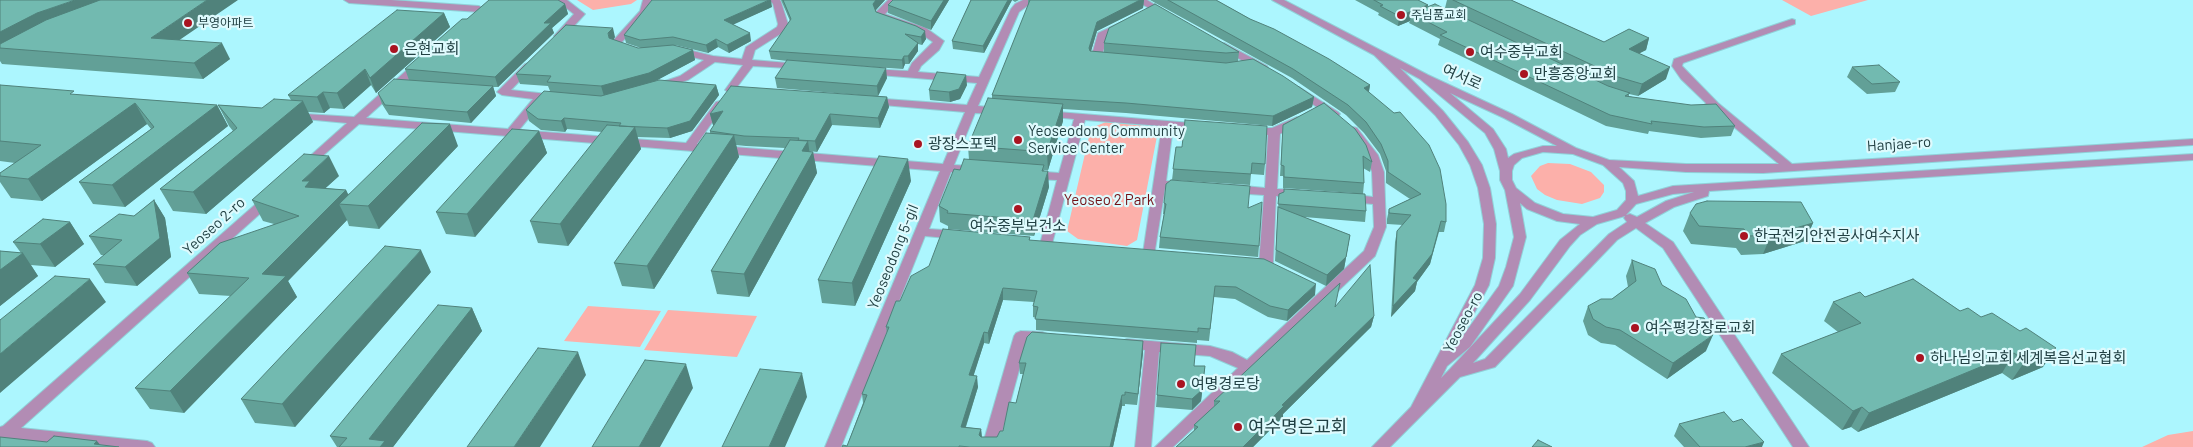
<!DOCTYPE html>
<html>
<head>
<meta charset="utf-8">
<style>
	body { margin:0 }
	canvas { display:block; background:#acf6fe }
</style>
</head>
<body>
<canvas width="2193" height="447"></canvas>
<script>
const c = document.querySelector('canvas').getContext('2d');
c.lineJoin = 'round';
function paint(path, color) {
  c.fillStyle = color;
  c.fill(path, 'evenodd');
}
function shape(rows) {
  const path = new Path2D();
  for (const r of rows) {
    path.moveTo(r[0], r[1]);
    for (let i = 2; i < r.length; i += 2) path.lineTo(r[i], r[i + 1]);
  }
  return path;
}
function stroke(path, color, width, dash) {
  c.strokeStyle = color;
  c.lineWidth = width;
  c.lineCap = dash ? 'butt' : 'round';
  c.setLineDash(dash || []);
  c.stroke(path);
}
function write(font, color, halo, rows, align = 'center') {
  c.font = font + ' Barlow,"Noto Sans KR",sans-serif';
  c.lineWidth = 4.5;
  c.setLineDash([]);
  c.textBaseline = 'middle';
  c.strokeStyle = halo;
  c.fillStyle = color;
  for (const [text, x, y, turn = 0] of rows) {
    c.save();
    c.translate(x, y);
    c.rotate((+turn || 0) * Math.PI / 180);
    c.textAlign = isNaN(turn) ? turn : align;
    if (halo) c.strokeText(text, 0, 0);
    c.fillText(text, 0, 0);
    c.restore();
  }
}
paint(shape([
	[577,0,637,0,631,4,593,10],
	[1782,0,1868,0,1811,16],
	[1106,122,1146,126,1158,131,1137,240,1127,246,1078,239,1067,231,1091,128],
	[1548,163,1570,164,1591,172,1604,185,1604,192,1600,198,1582,204,1557,200,1545,195,1537,189,1531,176,1540,166],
	[588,306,661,311,640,347,564,341],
	[668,310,757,316,737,357,644,350],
	[2193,431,2193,447,2142,447,2168,435]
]), '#fcb0aa');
const minor = shape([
	[344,0,391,0,479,6,484,9,479,12,349,3,344,0],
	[556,0,567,0,585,14,563,38,559,39,554,36,574,14,556,0],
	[643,0,653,0,650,12,621,43,633,49,628,52,615,49,611,43,640,11,643,0],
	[770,0,780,0,781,2,788,24,785,31,755,50,752,60,801,64,805,65,805,69,753,66,737,87,746,89,747,91,742,94,730,93,725,90,743,65,715,62,688,80,664,88,656,88,655,86,656,84,680,76,704,60,673,52,673,48,677,47,713,56,742,59,746,47,777,27,778,24,773,4,770,0],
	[888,0,899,0,885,14,926,28,944,41,939,50,921,66,918,72,979,77,1011,9,1015,4,1023,0,1035,0,1019,12,978,106,998,108,1004,111,998,114,975,113,954,165,969,166,975,170,969,174,951,172,929,229,958,231,964,235,958,239,925,236,841,447,825,447,940,171,359,124,310,167,306,169,300,165,347,123,294,118,288,115,290,113,354,117,416,62,420,61,425,64,424,66,366,118,508,129,533,99,502,95,497,92,525,64,529,63,534,66,511,90,557,95,562,98,557,101,541,100,541,103,519,130,686,143,716,102,720,101,725,104,697,144,943,164,965,112,871,104,866,101,871,98,967,105,977,83,867,74,867,70,871,69,908,71,912,63,933,42,918,32,878,18,875,13,888,0],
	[1135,0,1147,0,1172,15,1167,18,1164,17,1135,0],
	[1272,0,1284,0,1428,75,1512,114,1576,148,1609,160,1686,164,1779,164,1712,109,1705,108,1704,106,1706,103,1681,79,1672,66,1674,59,1792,19,1795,20,1795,24,1683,63,1682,66,1718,103,1792,164,2193,139,2193,145,1763,173,1686,172,1619,167,1634,181,1638,196,1673,186,2193,154,2193,160,1709,191,1708,196,1674,207,1645,223,1673,242,1809,447,1793,447,1663,248,1636,228,1617,240,1495,367,1460,377,1390,447,1372,447,1411,407,1475,285,1483,258,1484,224,1478,188,1470,165,1459,145,1435,115,1374,55,1272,0],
	[1400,68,1420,79,1485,133,1494,149,1500,171,1500,180,1505,190,1514,237,1506,267,1499,286,1460,340,1489,285,1495,258,1496,224,1490,188,1482,165,1468,142,1443,111,1400,68],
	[1450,93,1504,118,1557,146,1543,146,1514,154,1508,158,1506,149,1493,129,1450,93],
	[1543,152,1573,154,1603,165,1623,183,1626,191,1626,200,1617,210,1593,217,1563,214,1535,203,1516,188,1512,180,1512,171,1514,165,1522,158,1543,152],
	[1694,192,1666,201,1637,217,1630,214,1626,215,1636,204,1673,194,1694,192],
	[1520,203,1527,209,1557,221,1580,224,1560,240,1520,294,1450,369,1441,378,1447,366,1470,347,1513,286,1526,237,1520,203],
	[1625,216,1624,218,1627,222,1609,234,1485,359,1473,363,1530,300,1570,246,1580,235,1597,224,1625,216],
	[1122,22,1126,23,1126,27,1107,37,1102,56,1109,57,1109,61,1092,60,1091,58,1098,33,1122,22],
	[1224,43,1267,66,1268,68,1263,71,1259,70,1220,48,1219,46,1224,43],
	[1299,87,1338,112,1340,114,1338,116,1330,116,1295,92,1294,90,1295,88,1299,87],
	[1046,111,1204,124,1206,126,1200,129,1173,127,1166,181,1182,182,1188,186,1182,190,1165,188,1154,256,1144,256,1143,253,1162,126,1085,120,1052,244,1046,248,1041,247,1040,244,1057,180,1032,179,1026,175,1032,171,1059,173,1074,119,1042,116,1040,114,1046,111],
	[1297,117,1303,120,1301,122,1280,134,1277,189,1299,190,1305,194,1299,198,1276,196,1273,264,1266,268,1259,264,1264,195,1234,193,1228,189,1234,185,1265,188,1268,135,1246,132,1244,130,1246,128,1272,128,1297,117],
	[1353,127,1357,128,1378,155,1384,172,1386,227,1375,256,1173,447,1155,447,1238,368,1210,356,1159,352,1151,447,1135,447,1145,350,1122,347,1120,344,1122,341,1127,339,1210,346,1232,352,1247,360,1364,251,1374,227,1373,204,1349,202,1343,198,1349,194,1373,197,1372,172,1366,155,1347,130,1353,127],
	[269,195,275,199,273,202,21,428,147,441,152,443,155,447,91,447,9,438,0,444,0,427,3,426,265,196,269,195],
	[1021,331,1042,332,1047,334,1049,337,1047,340,1042,342,1027,341,998,447,982,447,1014,336,1016,333,1021,331]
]);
stroke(minor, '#90d2d9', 2);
paint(minor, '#b28cb4');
paint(shape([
	[0,0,180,40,230,59,203,79,2,64,0,61],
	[781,0,885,0,876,10,876,12,916,26,926,39,922,45,918,44,918,51,909,64,905,64,903,69,815,63,887,78,878,96,887,97,889,107,880,128,832,125,817,152,809,151,813,152,817,173,749,297,717,294,711,271,785,148,746,146,736,145,739,157,654,289,622,286,614,263,710,133,710,131,714,125,713,125,710,114,858,95,777,88,775,78,787,61,771,59,769,51,790,21],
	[949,0,931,30,888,13,888,5],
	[971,0,1019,0,1015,2,1012,0,984,53,953,49,952,41],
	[1028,0,1144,0,1143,8,1097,31,1091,51,1104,52,1104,43,1239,52,1238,61,1314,97,1312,107,1272,126,1126,113,1063,109,1063,121,1048,170,1044,170,1049,187,1034,236,948,229,948,226,940,222,939,206,960,170,969,160,968,146,992,98,992,95,1028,6],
	[1150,0,1216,0,1370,85,1369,92,1446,222,1444,232,1439,232,1430,264,1417,282,1415,291,1391,317,1395,242,1397,231,1403,225,1387,224,1387,219,1389,209,1410,199,1386,183,1386,171,1380,154,1364,133,1346,115,1292,78],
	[1355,0,1418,0,1428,5,1427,7,1445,8,1447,0,1511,0,1604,42,1649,38,1646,50,1639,53,1666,79,1638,96,1629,94,1629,96,1735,126,1731,136,1701,138,1649,131,1648,134,1606,126,1438,45,1440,39,1409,23,1410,21,1398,26,1378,15,1379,13],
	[565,4,568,14,552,28,554,33,498,87,493,87,496,96,471,123,389,115,382,104,378,93,409,80,405,69,467,19],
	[772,7,733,24,751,41,729,53,718,47,708,53,675,45,673,45,693,50,695,60,655,81,716,85,719,95,692,131,670,138,637,137,641,149,568,246,538,243,530,221,602,132,567,129,565,132,541,130,529,121,526,110,550,91,548,86,520,84,516,74,615,37,613,40,638,48,641,48,626,43,624,35],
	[444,13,450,27,376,93,371,85,344,109,330,108,324,113,308,112,313,122,206,214,173,211,160,189,233,131,229,126,218,105,262,108,291,100,288,95],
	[1852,67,1900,82,1895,92,1867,94,1847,77],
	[0,85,76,95,217,105,228,126,125,207,93,204,79,182,151,129,147,124,42,201,11,198,0,182,0,173,15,163,0,161],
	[967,85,960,99,950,102,930,100,929,90],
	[1324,103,1372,162,1370,172,1363,168,1364,183,1363,194,1366,211,1365,222,1304,217,1350,235,1344,269,1326,286,1275,261,1279,194,1353,193,1283,188,1283,176,1280,176,1283,125],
	[539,131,547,153,475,237,446,234,436,212],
	[458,146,379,229,349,226,347,220,288,281,297,297,184,413,150,409,135,388,231,296,199,294,187,273,274,224,263,221,252,200,339,176,325,188,346,190,348,194],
	[1176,147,1265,164,1264,175,1251,174,1250,185,1172,180],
	[911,181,855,306,822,303,818,280],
	[154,200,165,218,171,257,137,286,105,283,93,264,104,255,101,255,89,236,134,216],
	[1164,203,1248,208,1259,246,1258,257,1159,248,1160,237,1164,214,1163,214],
	[1690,213,1813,223,1805,241,1763,254,1741,255,1736,248,1691,244,1683,231],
	[70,222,84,244,55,267,31,265,38,276,0,306,0,251,21,253,13,242],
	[1030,237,1030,240,1315,295,1287,321,1268,317,1235,299,1214,297,1209,341,1197,340,1197,343,1036,330,1036,318,1033,317,1033,306,1034,302,1003,300,989,344,984,343,973,376,978,387,966,427,981,429,982,437,997,437,1003,431,1016,403,1023,374,1020,374,1019,363,1143,353,1137,405,1125,404,1125,406,1122,406,1113,447,842,447,847,446,863,403,862,394,887,334,886,327,900,301],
	[1632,260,1662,285,1706,351,1667,379,1615,345,1601,343,1588,335,1583,321,1588,306,1612,299,1628,287,1626,276],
	[431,272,295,427,255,423,241,399],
	[1913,279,2043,367,2012,380,2002,373,1858,432,1851,427,1842,430,1772,373,1781,354,1838,332,1824,321,1833,302,1865,297],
	[1336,306,1374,316,1371,327,1283,414,1283,417,1253,447,1176,447,1194,431,1194,425,1214,407,1214,401],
	[472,308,482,331,393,447,337,447,330,436],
	[1195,366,1204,378,1201,401,1192,410,1156,407,1157,395],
	[1733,422,1762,447,1684,447,1674,436,1679,424]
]), '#62a097');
paint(shape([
	[75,0,129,0,0,48,0,32,37,13],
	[207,0,238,0,159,54,151,38],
	[769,0,771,0,772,7,726,28,724,20],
	[876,0,885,0,874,12,873,4],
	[944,0,949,0,931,30,931,21],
	[1008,0,1012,0,984,53,983,46],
	[1140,0,1144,0,1143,8,1097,31,1089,58,1089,48,1097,22],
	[565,4,568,14,552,28,554,33,498,87,495,77,544,23],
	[1428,5,1426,14,1411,13,1410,21,1398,26,1399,16],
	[444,13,450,27,376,93,370,78],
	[613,28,615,37,611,43,609,38,608,33],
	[925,31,926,39,922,45,921,37],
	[750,33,751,41,729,53,727,45],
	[1649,38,1646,50,1625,61,1629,49],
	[716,39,718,47,708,53,706,45],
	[222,43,230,59,203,79,194,63],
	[918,43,918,51,909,64,908,56],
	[693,50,695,60,652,83,604,96,601,86],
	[904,56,905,64,903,69,902,60],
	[1670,67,1666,79,1638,96,1642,84],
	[886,68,887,78,878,96,877,86],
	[365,69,371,85,344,109,337,93],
	[966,75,967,85,960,99,950,102,949,92],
	[716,85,719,95,692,131,670,138,667,128],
	[1370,85,1368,95,1364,88],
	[493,86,496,96,471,123,467,112],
	[323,92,330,108,324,113,317,97],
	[887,97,889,107,880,128,878,118],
	[1314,97,1312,107,1272,126,1273,116],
	[303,101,313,122,206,214,193,192],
	[135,103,147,124,42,201,28,179],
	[1063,104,1063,121,1048,170,1047,152],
	[217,105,228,126,125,207,112,185],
	[723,111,726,121,713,125,710,114],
	[830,114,832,125,817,152,815,141],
	[564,118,567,129,565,132,561,121],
	[450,124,458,146,379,229,368,206],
	[635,127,641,149,568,246,560,224],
	[539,131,547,153,475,237,467,214],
	[734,135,739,157,654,289,647,266],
	[808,141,810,156,813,152,817,173,749,297,744,274,802,151],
	[329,156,339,176,317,196,315,207,302,181],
	[908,159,911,181,855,306,852,283],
	[1048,171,1049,187,1034,236,1033,220],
	[346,190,353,205,339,204,347,220,288,281,297,297,184,413,170,391,262,274],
	[154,200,165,218,171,257,137,286,125,267],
	[1441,221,1430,264,1417,282,1415,291,1391,317,1393,306,1413,278],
	[70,222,84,244,55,267,40,244],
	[1813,223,1805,241,1763,254,1771,235],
	[1350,235,1344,269,1326,286,1327,275],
	[421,250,431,272,295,427,282,404],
	[23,253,38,276,0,306,0,270],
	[90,279,106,302,0,393,0,354],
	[1316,284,1315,295,1287,321,1288,310],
	[1003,288,1003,300,989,344,988,333],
	[472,308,482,331,393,447,373,447,369,439],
	[1374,316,1371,327,1283,414,1283,417,1253,447,1243,447,1282,405],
	[984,332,984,343,970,387,969,375],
	[1713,335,1706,351,1667,379,1673,363],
	[1143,341,1143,353,1137,405,1138,394],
	[2056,348,2043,367,2012,380,2025,361],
	[578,352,586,375,540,447,514,447],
	[2014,353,2002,373,1858,432,1869,413],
	[686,364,693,388,660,447,639,447],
	[1205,366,1201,401,1192,410,1192,399],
	[802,373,807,397,785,447,769,447],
	[977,376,978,387,962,438,961,427],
	[1122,395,1122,406,1113,447,1110,447],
	[1862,407,1851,427,1842,430,1853,411],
	[981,429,982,440,979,435],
	[97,441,102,447,94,444],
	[1764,442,1762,447,1745,447]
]), '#50827b');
const building = shape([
	[0,0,75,0,37,13,0,32,0,0],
	[100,0,207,0,151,38,222,43,194,63,0,48,0,44,46,20,100,0],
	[489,0,558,0,565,4,544,23,551,23,495,77,405,69,462,19,467,19,489,0],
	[652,0,769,0,724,20,750,33,727,45,716,39,706,45,673,37,640,40,624,35,652,0],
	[783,0,876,0,873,4,876,12,916,26,925,31,921,37,905,34,918,43,908,56,904,56,902,60,769,51,791,19,783,0],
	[893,0,944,0,931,21,888,5,893,0],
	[971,0,1008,0,983,46,952,41,971,0],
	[1030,0,1140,0,1097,22,1089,48,1090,51,1226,63,1253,59,1283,76,1314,97,1273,116,1126,103,992,95,1030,0],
	[1168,0,1216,0,1250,19,1274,29,1329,59,1370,85,1364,88,1394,113,1400,112,1429,145,1440,169,1446,204,1446,222,1441,221,1432,254,1413,278,1417,280,1393,306,1397,231,1411,215,1389,213,1389,209,1421,194,1388,172,1388,161,1381,144,1366,122,1348,105,1293,69,1168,0],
	[1374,0,1418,0,1428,5,1399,16,1380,6,1383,5,1374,0],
	[1453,0,1511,0,1604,42,1629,29,1649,38,1629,49,1670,67,1642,84,1618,77,1453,0],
	[1155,4,1239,52,1226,53,1104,43,1109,28,1155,4],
	[1435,4,1608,86,1630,93,1625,96,1691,105,1716,104,1735,126,1704,127,1651,121,1652,124,1610,115,1440,35,1447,32,1411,13,1435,4],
	[397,10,444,13,370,78,365,69,337,93,323,92,317,97,288,95,397,10],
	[566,25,613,28,608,33,609,38,638,48,673,45,693,50,649,73,601,86,547,82,551,76,516,74,566,25],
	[787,60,886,68,877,86,775,78,787,60],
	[1879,65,1900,82,1872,84,1852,67,1879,65],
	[937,72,966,75,959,89,949,92,929,90,937,72],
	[394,79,493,86,467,112,385,105,378,93,394,79],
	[659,80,716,85,690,121,667,128,619,126,621,123,564,118,561,121,538,119,526,110,544,91,601,96,659,80],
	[0,85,74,91,70,94,217,105,112,185,79,182,154,127,135,103,28,179,0,176,0,173,41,145,0,141,0,85],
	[731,86,887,97,878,118,830,114,815,141,798,140,799,138,744,136,710,131,723,111,710,114,731,86],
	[988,98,1063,104,1047,152,968,146,988,98],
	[274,99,303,101,193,192,160,189,237,128,218,105,262,108,274,99],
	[1324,103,1355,129,1366,145,1372,162,1363,156,1364,183,1284,177,1284,166,1281,165,1283,125,1324,103],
	[1185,120,1267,126,1265,164,1252,163,1251,174,1173,169,1176,147,1182,147,1185,120],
	[422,123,450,124,368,206,339,204,422,123],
	[607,125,635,127,560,224,530,221,607,125],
	[512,129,539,131,467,214,436,212,512,129],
	[706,133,734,135,647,266,614,263,706,133],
	[790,140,808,141,802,151,813,152,744,274,711,271,790,140],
	[304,154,329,156,302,181,310,181,305,187,346,190,262,274,286,276,170,391,135,388,249,278,187,273,220,243,299,216,252,200,304,154],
	[879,156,908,159,852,283,818,280,879,156],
	[964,159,1044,165,1042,171,1048,171,1033,220,947,213,948,211,939,206,954,169,960,170,964,159],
	[1171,180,1250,186,1248,208,1262,202,1259,246,1160,237,1166,204,1164,203,1166,184,1171,180],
	[1284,189,1365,194,1366,211,1278,204,1279,194,1284,192,1284,189],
	[154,200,160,238,125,267,93,264,122,240,89,236,119,214,134,216,154,200],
	[1707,201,1801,202,1813,223,1771,235,1749,236,1744,229,1699,226,1690,213,1696,204,1707,201],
	[1278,207,1350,235,1346,257,1327,275,1276,250,1278,207],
	[43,219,70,222,40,244,13,242,43,219],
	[943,229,1030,237,1029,240,1264,259,1316,284,1288,310,1270,306,1236,287,1215,286,1210,329,1198,328,1198,332,1035,319,1038,307,1033,306,1037,291,1003,288,988,333,984,332,969,375,977,376,961,427,981,429,979,435,981,437,997,437,1000,431,1003,431,1009,402,1016,403,1026,363,1019,363,1027,337,1032,332,1143,341,1138,394,1125,392,1125,395,1122,395,1110,447,970,447,959,446,959,447,842,447,843,445,847,446,867,395,862,394,889,327,886,327,896,301,900,301,911,276,929,266,943,229],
	[385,246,421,250,282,404,241,399,385,246],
	[0,251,23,253,0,270,0,251],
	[1632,260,1655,269,1662,285,1686,299,1696,317,1704,318,1713,335,1673,363,1620,330,1606,327,1593,319,1588,306,1601,299,1612,299,1636,281,1632,260],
	[1370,265,1374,316,1282,405,1284,406,1243,447,1176,447,1198,427,1194,425,1220,401,1214,401,1340,283,1335,307,1370,265],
	[55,276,90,279,0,354,0,320,55,276],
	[1913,279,1960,311,1968,308,1981,317,1992,313,2020,331,2026,328,2056,348,2025,361,2014,353,1869,413,1862,407,1853,411,1781,354,1861,323,1833,302,1860,292,1865,297,1913,279],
	[438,305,472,308,369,439,385,441,380,447,339,447,347,438,330,436,438,305],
	[1161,343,1196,345,1194,366,1205,366,1202,390,1192,399,1157,395,1161,343],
	[538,348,578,352,514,447,467,447,538,348],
	[645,360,686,364,639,447,592,447,645,360],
	[760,369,802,373,769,447,722,447,760,369],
	[1724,412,1733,422,1742,419,1764,442,1745,447,1700,447,1679,424,1724,412],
	[54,436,97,441,94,444,119,447,0,447,0,437,47,442,54,436],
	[1538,440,1552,447,1532,447,1538,440]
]);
paint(building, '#72bab0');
stroke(building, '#50827b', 1);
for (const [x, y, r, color] of [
	[1401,15,5,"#a91421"],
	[188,23,5,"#a91421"],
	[394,49,5,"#a91421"],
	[1470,52,5,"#a91421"],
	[1524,74,5,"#a91421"],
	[1018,140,5,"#a91421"],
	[918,144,5,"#a91421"],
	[1018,209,5,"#a91421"],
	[1744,236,5,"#a91421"],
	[1635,328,5,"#a91421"],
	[1920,358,5,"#a91421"],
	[1181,384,5,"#a91421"],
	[1238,427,5,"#a91421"]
]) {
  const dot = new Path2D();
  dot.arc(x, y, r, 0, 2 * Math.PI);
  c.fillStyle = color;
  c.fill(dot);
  stroke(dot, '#defafd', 2);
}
write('12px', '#214043', '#defafd', [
	["주님품교회",1411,15],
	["부영아파트",198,23]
], 'left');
write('15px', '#214043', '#defafd', [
	["은현교회",404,49],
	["여수중부교회",1480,52],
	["만흥중앙교회",1534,74],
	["Yeoseodong Community",1028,131],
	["Service Center",1028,148],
	["광장스포텍",928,144],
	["여수중부보건소",1018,226,"center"],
	["한국전기안전공사여수지사",1754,236],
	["여수평강장로교회",1645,328],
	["하나님의교회 세계복음선교협회",1930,358],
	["여명경로당",1191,384]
], 'left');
write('15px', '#214043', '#defafd', [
	["여서로",1462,77,24],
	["Hanjae-ro",1899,144,-4],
	["Yeoseo 2-ro",214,226,-42],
	["Yeoseodong 5-gil",893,257,-68],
	["Yeoseo-ro",1463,322,-62]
]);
write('15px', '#721116', '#defafd', [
	["Yeoseo 2 Park",1109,200]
]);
write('18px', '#214043', '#defafd', [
	["여수명은교회",1248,427]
], 'left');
</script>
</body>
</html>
